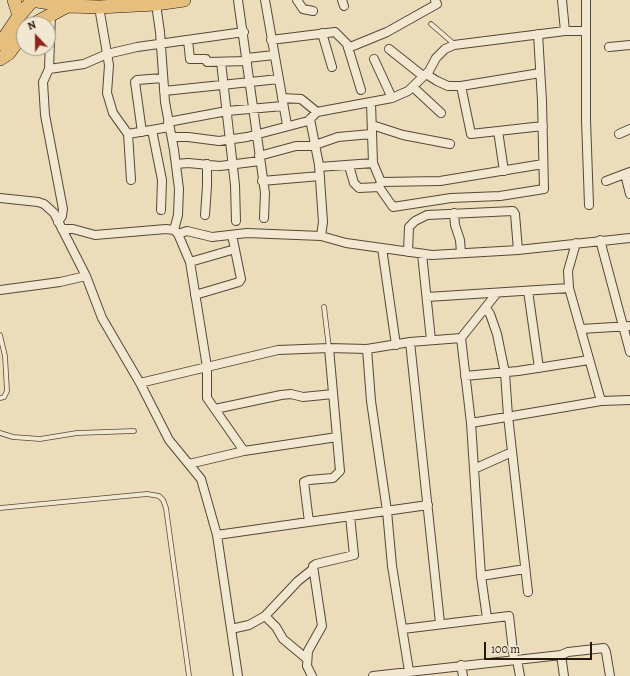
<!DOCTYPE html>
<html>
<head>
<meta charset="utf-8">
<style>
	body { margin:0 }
	#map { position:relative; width:630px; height:676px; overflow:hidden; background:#ebdcba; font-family:Alegreya,serif }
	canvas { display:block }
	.north { position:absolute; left:16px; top:16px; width:40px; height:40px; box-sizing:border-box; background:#f2e8d2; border:1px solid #a09482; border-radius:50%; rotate:338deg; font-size:11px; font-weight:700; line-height:16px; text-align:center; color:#24170b }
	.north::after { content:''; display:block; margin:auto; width:14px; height:18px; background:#8f2418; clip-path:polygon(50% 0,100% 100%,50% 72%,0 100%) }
	.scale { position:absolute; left:484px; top:642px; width:108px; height:18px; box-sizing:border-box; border:2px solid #24170b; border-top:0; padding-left:5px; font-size:12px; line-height:14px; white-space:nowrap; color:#24170b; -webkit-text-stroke:3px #f2e8d2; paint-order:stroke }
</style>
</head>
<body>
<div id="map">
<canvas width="630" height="676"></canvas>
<div class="north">N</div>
<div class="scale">100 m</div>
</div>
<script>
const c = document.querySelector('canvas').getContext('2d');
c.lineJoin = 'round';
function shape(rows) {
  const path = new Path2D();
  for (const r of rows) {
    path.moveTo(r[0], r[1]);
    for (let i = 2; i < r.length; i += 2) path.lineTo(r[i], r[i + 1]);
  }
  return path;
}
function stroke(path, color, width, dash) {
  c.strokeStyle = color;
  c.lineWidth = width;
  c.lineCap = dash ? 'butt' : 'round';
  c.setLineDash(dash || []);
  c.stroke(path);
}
const lane = shape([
	[431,24,454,44],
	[324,307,329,348],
	[0,335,5,356,7,391,4,397,0,398],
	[0,433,13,437,40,439,77,433,134,431],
	[0,508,147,494,159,496,163,500,166,508,189,676]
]);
const street = shape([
	[238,0,265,193,264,218],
	[265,0,287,125],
	[297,0,303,9,313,11],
	[342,0,344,6],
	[562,0,565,31],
	[586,0,586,120,589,205],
	[156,4,160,32,165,102,174,150,179,189,178,215,174,230],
	[99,7,109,65,107,93,113,113,128,134,131,180],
	[322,33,332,67],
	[188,40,190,59,206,59,207,62,247,61],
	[271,40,335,32,347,44,361,90],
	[609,47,630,45],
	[348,48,387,32,437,4,435,0],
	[389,49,423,76],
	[247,58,274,55],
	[374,59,392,98],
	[221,62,235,185,236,221],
	[49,69,51,14],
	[426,74,437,81,448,86,461,86,540,73],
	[461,86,471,134,543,126],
	[413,87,441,113],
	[164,91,279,79],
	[282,98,301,99,317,112,392,98,408,91,429,71,436,58,445,49,454,45,565,31,585,31],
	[371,103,373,163,381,182,379,187,393,207,451,198,500,196,544,189,542,101,538,34],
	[310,119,319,165,323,222,321,236],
	[168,122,227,111,283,106],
	[372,125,403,135,450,144],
	[152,130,162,180,161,210],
	[498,131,504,171],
	[142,132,135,82,137,80,163,78],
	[128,134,169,127],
	[619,134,630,129],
	[172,137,188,137,219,141,247,137,308,121,317,112],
	[259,156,296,146,312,146,338,137,371,134],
	[176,164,188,163,220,166,260,161],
	[349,166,354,183,359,188,379,187],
	[319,167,373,163],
	[625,174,630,194],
	[262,181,320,176],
	[606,181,630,172],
	[381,182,440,181,543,164],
	[0,198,38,202,44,204,54,213,86,276,102,318,140,383,169,440,201,479,217,535,238,676],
	[454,213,455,225,460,240,461,253],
	[205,215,207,186,207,164],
	[58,222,62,216,63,209,45,115,43,82,49,69,84,64,107,54,137,47,244,32],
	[62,229,73,229,95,235,166,229,174,230,178,234,190,262,207,367,207,398,244,451],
	[178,234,187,231,212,237,247,233,321,236,346,243,432,255,518,250,630,238],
	[600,240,630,352],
	[576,243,568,271,569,288,601,401],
	[382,248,396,345],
	[408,252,409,227,415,221,427,215,513,211,515,214,518,250],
	[422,254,431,340],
	[190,262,235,249],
	[0,290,60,282,86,276],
	[528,291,539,368],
	[195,295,239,282,241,279,232,235],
	[427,297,569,288],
	[486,308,490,314,497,334,505,373,508,416,528,592],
	[581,329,630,326],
	[461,338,497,293],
	[410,342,440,623],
	[367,349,371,401,387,511,392,566,409,671],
	[465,376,518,371,589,360],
	[140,383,278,350,329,348,367,349,410,342,461,338,471,423,481,576,487,618],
	[215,409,281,395,291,394,303,397,333,394],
	[471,423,601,401,630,400],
	[189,464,244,451,337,437],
	[474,469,512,452],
	[309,522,304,482,309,480,333,478,340,471,329,348],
	[217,535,428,505],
	[481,576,525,569],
	[265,616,276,627,283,639,307,659],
	[231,629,249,625,265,616,298,581,313,569],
	[403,629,509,616,514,660],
	[561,655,568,652,604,648,606,652,610,676],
	[517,660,520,676],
	[461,665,463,676],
	[312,676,307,666,308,651,322,626,313,566,316,564,354,555,350,516],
	[373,676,561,655,564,676]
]);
const primary = shape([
	[14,0,19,16],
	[31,0,69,6,99,7,156,4,184,0],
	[34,24,69,5],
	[0,44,19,16,33,0],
	[0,59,9,53,24,32]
]);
stroke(lane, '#564837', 5.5);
stroke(street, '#564837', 10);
stroke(primary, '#24170b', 14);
stroke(lane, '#f2e8d2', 4);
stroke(street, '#f2e8d2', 8);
stroke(primary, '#e6be7d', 13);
</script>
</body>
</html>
